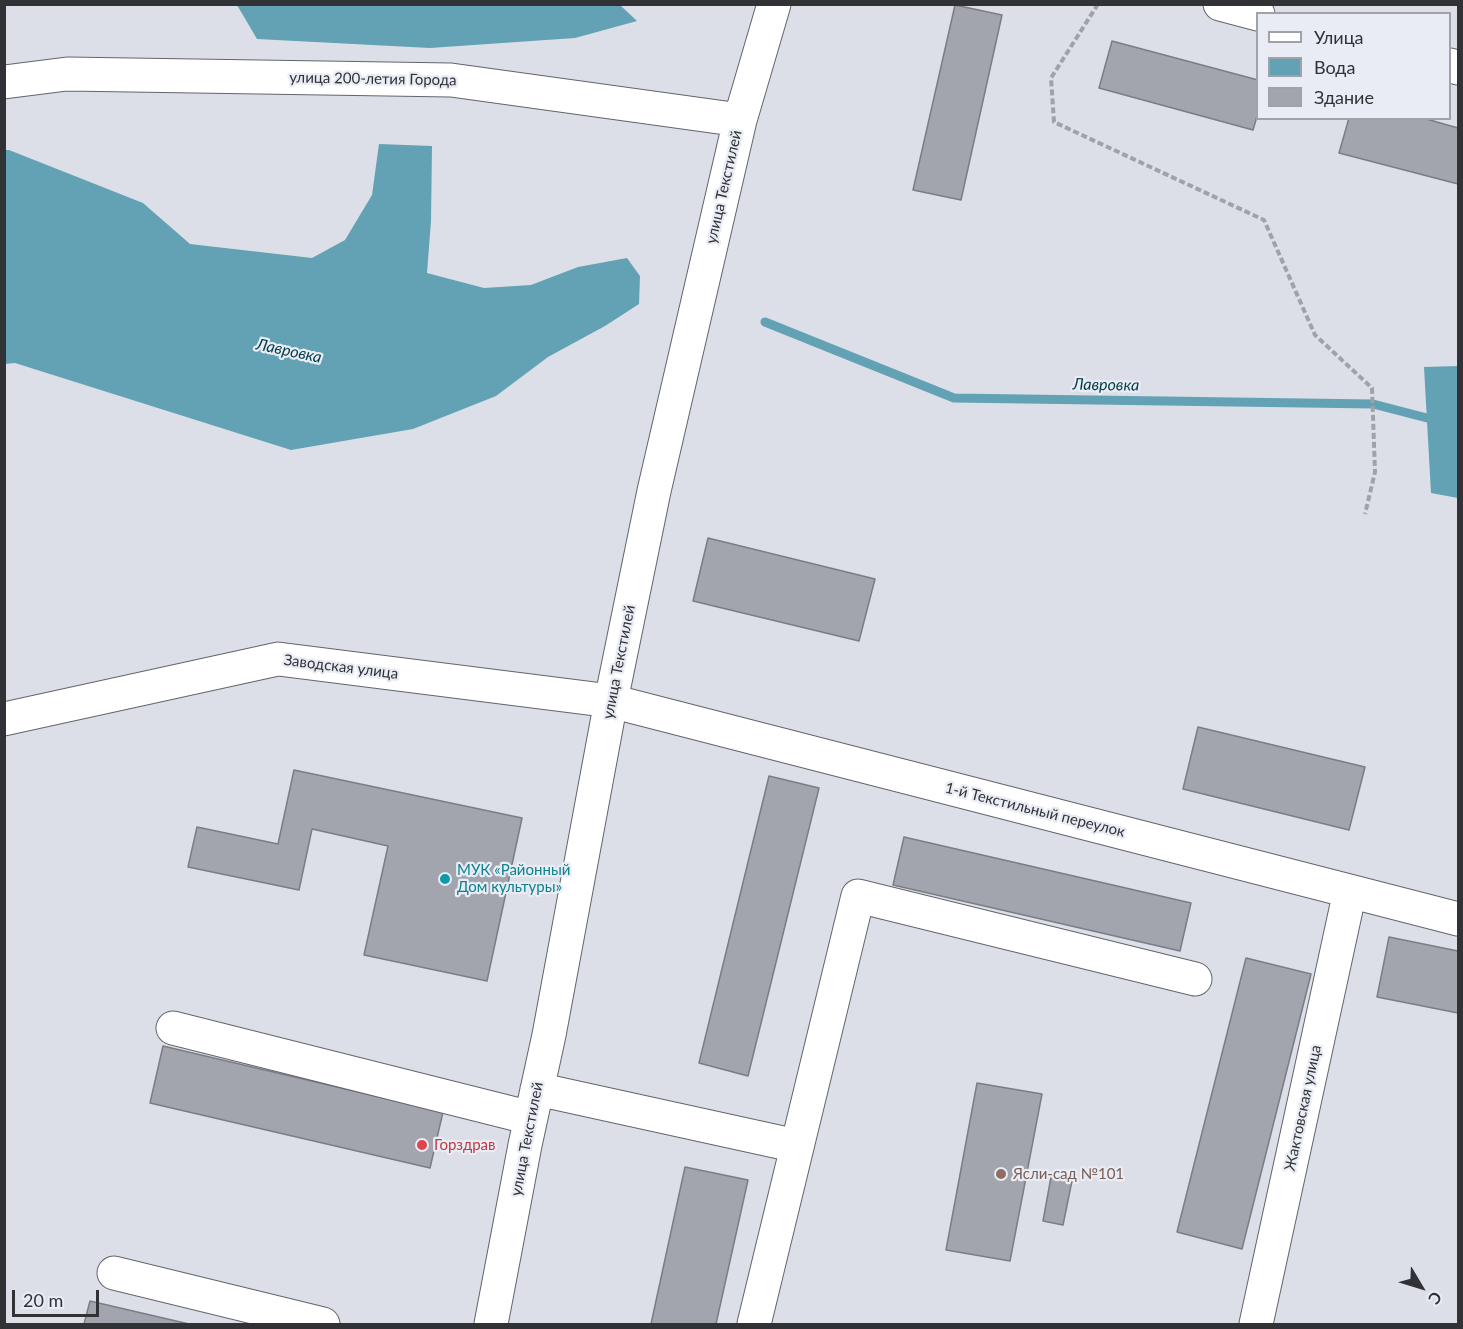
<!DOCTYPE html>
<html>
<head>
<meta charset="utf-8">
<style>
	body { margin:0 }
	#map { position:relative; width:1463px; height:1329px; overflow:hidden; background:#dcdfe7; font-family:Lato,sans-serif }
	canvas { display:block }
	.frame { position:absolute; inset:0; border:6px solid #313236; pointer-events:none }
	.legend { position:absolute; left:1256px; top:12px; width:195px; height:108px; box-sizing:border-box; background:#e9ecf4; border:2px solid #9fa2a8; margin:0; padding:8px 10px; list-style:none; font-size:18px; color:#313236 }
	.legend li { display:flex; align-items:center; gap:12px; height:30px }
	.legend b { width:30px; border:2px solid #9fa2a8 }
	.north { position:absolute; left:1391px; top:1257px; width:60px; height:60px; -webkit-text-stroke:4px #e9ecf4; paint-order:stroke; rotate:128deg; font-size:16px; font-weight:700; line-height:24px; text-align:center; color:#313236 }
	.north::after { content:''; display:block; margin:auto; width:21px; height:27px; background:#313236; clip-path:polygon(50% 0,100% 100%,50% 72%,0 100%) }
	.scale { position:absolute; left:12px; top:1290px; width:87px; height:27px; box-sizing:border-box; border:3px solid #313236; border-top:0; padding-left:8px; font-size:18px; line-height:21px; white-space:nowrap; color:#313236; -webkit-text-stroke:4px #e9ecf4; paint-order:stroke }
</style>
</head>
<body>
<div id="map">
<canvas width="1463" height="1329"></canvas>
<div class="frame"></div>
<ul class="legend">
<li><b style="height:8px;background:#fff"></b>Улица</li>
<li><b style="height:16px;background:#63a2b4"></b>Вода</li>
<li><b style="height:16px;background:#a2a5ad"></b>Здание</li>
</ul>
<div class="north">С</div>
<div class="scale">20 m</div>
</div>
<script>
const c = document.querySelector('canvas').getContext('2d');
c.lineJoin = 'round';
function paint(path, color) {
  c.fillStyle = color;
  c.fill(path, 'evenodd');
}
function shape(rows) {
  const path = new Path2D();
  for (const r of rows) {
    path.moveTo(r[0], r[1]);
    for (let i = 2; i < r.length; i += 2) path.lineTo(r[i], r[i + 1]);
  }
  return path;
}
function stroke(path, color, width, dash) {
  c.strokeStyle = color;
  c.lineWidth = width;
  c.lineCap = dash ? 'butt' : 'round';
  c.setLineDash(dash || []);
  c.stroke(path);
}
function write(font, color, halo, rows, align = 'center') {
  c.font = font + ' Lato,sans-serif';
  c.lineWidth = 4.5;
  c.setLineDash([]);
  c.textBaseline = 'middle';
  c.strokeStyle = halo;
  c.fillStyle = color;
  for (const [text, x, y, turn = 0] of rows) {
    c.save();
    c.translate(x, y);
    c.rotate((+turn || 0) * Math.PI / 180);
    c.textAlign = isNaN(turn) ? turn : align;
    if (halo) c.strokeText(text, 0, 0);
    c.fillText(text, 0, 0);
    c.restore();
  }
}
paint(shape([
	[620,5,637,21,575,38,430,48,257,39,237,5],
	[379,144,432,146,431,221,427,273,484,288,531,285,578,267,627,258,640,276,639,304,605,326,548,357,496,396,413,429,291,450,15,363,5,364,5,150,9,150,143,203,190,244,312,258,345,240,372,195],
	[1458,366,1458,498,1431,493,1424,367]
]), '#63a2b4');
stroke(shape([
	[765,322,954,398,1373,404,1458,426]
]), '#63a2b4', 9);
const building = shape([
	[955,5,1002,15,961,200,913,190,955,5],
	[1112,41,1258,80,1258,113,1253,130,1099,88,1112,41],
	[1349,118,1423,118,1458,128,1458,184,1339,153,1349,118],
	[708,538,875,579,859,641,693,601,708,538],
	[1198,727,1365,767,1349,830,1183,789,1198,727],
	[294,770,522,818,487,981,364,955,388,846,312,829,299,890,188,867,197,827,278,844,294,770],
	[769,776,819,788,748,1076,699,1063,769,776],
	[904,837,1191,903,1180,951,893,885,904,837],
	[1389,937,1458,951,1458,1013,1377,997,1389,937],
	[1246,958,1311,974,1242,1249,1177,1232,1246,958],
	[163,1046,443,1112,430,1168,150,1103,163,1046],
	[977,1083,1042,1094,1010,1261,946,1250,977,1083],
	[685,1167,748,1180,716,1324,651,1324,685,1167],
	[1051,1177,1072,1181,1063,1225,1043,1221,1051,1177],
	[90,1301,189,1324,84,1324,90,1301]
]);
paint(building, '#a2a5ad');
stroke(building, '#7b7d85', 1.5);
const minor = shape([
	[1220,4,1258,14],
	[1450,65,1458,68],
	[4,82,67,74,451,80,740,120],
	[4,719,278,659,611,701,1458,919],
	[173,1028,531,1118],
	[537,1089,797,1146],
	[114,1273,323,1324],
	[491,1324,525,1145,549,1035,611,701,654,491,740,120,774,4],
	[754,1324,858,896,1195,979],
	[1256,1324,1350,891]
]);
stroke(minor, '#62656c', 35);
stroke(shape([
	[1098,4,1051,78,1054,122,1264,220,1315,335,1372,388,1375,472,1365,514]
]), '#9fa2a8', 4, [6, 3]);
stroke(minor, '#fff', 33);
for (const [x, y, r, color] of [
	[445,879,6,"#0f9aa8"],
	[422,1145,6,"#e0444e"],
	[1001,1174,6,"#8d6e63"]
]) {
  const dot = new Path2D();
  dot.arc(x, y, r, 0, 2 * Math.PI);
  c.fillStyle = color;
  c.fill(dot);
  stroke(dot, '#e9ecf4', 2);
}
write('15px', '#313236', '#e9ecf4', [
	["улица 200-летия Города",373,79,1],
	["улица Текстилей",724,187,-77],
	["улица Текстилей",619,662,-79],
	["Заводская улица",341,667,7],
	["1-й Текстильный переулок",1035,810,14],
	["Жактовская улица",1303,1108,-78],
	["улица Текстилей",527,1139,-79]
]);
write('15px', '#0d838f', '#e9ecf4', [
	["МУК «Районный",457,870],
	["Дом культуры»",457,887]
], 'left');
write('15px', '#be3a42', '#e9ecf4', [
	["Горздрав",434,1145]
], 'left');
write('15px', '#785e54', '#e9ecf4', [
	["Ясли-сад №101",1013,1174]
], 'left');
write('italic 16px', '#003d4a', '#e9ecf4', [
	["Лавровка",289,351,12],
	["Лавровка",1106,385,1]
]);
</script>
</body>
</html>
